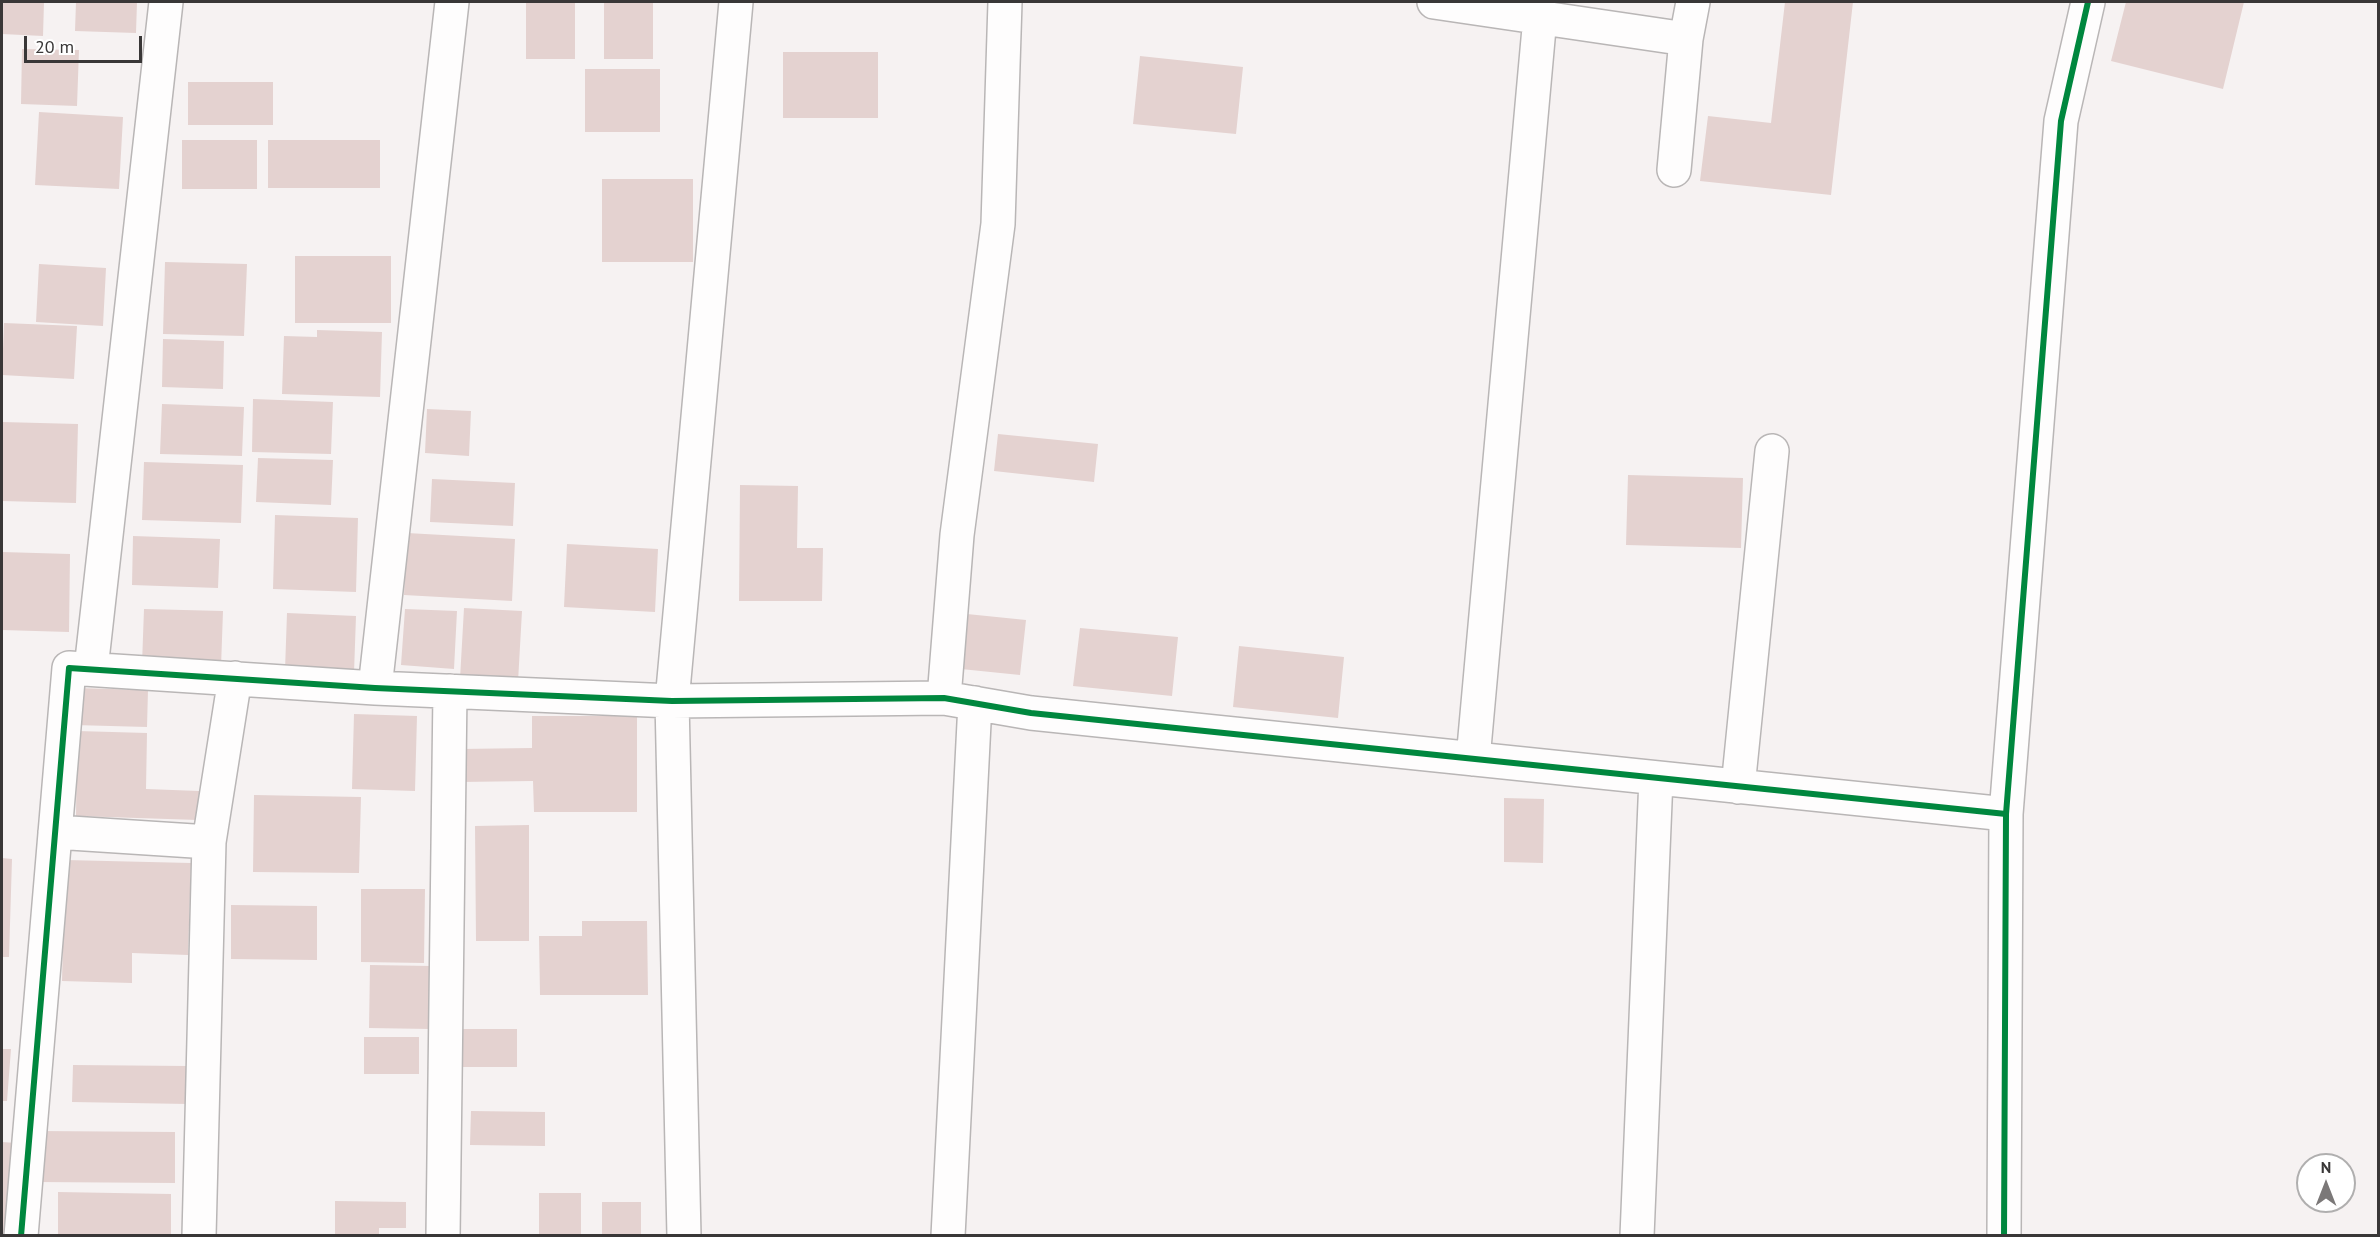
<!DOCTYPE html>
<html>
<head>
<meta charset="utf-8">
<style>
	body { margin:0 }
	#map { position:relative; width:2380px; height:1237px; overflow:hidden; background:#f6f2f2; font-family:"PT Sans",sans-serif }
	canvas { display:block }
	.frame { position:absolute; inset:0; border:3px solid #393737; pointer-events:none }
	.north { position:absolute; left:2296px; top:1153px; width:60px; height:60px; box-sizing:border-box; background:#fff; border:2px solid #b0afaf; border-radius:50%; rotate:0deg; font-size:16px; font-weight:700; line-height:24px; text-align:center; color:#393737 }
	.north::after { content:''; display:block; margin:auto; width:21px; height:27px; background:#7b7878; clip-path:polygon(50% 0,100% 100%,50% 72%,0 100%) }
	.scale { position:absolute; left:24px; top:36px; width:118px; height:27px; box-sizing:border-box; border:3px solid #393737; border-top:0; padding-left:8px; font-size:18px; line-height:21px; white-space:nowrap; color:#393737; -webkit-text-stroke:4px #fff; paint-order:stroke }
</style>
</head>
<body>
<div id="map">
<canvas width="2380" height="1237"></canvas>
<div class="frame"></div>
<div class="north">N</div>
<div class="scale">20 m</div>
</div>
<script>
const c = document.querySelector('canvas').getContext('2d');
c.lineJoin = 'round';
function paint(path, color) {
  c.fillStyle = color;
  c.fill(path, 'evenodd');
}
function shape(rows) {
  const path = new Path2D();
  for (const r of rows) {
    path.moveTo(r[0], r[1]);
    for (let i = 2; i < r.length; i += 2) path.lineTo(r[i], r[i + 1]);
  }
  return path;
}
function stroke(path, color, width, dash) {
  c.strokeStyle = color;
  c.lineWidth = width;
  c.lineCap = dash ? 'butt' : 'round';
  c.setLineDash(dash || []);
  c.stroke(path);
}
paint(shape([
	[2,2,44,2,43,36,2,34],
	[76,2,137,2,136,33,75,31],
	[543,2,575,2,575,59,526,59,526,3],
	[604,2,653,2,653,59,604,59],
	[1785,2,1853,2,1831,195,1700,181,1708,116,1771,123],
	[2126,2,2244,2,2223,89,2111,61],
	[22,49,79,50,77,106,21,104],
	[783,52,878,52,878,118,783,118],
	[1140,56,1243,67,1236,134,1133,124],
	[585,69,660,69,660,132,585,132],
	[188,82,273,82,273,125,188,125],
	[39,112,123,117,119,189,35,185],
	[182,140,257,140,257,189,182,189],
	[268,140,380,140,380,188,268,188],
	[602,179,693,179,693,262,602,262],
	[295,256,391,256,391,323,295,323],
	[165,262,247,264,244,336,163,334],
	[39,264,106,268,103,326,36,322],
	[4,323,77,326,74,379,2,375],
	[317,330,382,332,380,397,282,394,284,336,317,337],
	[163,339,224,341,223,389,162,387],
	[253,399,333,402,331,454,252,452],
	[162,404,244,407,242,456,160,454],
	[427,409,471,411,469,456,425,453],
	[2,422,78,424,76,503,2,501],
	[998,434,1098,444,1094,482,994,471],
	[258,458,333,460,331,505,256,502],
	[144,462,243,465,241,523,142,520],
	[1628,475,1743,478,1741,548,1626,545],
	[432,479,515,483,513,526,430,522],
	[740,485,798,486,797,548,823,548,822,601,739,601],
	[275,515,358,518,356,592,273,589],
	[407,533,515,539,512,601,404,595],
	[133,536,220,539,218,588,132,585],
	[567,544,658,549,655,612,564,607],
	[2,552,70,554,69,632,2,630],
	[464,608,522,611,518,682,460,679],
	[144,609,223,611,221,667,142,664],
	[405,609,457,611,454,669,401,665],
	[287,613,356,616,354,673,285,670],
	[967,614,1026,620,1020,675,961,669],
	[1080,628,1178,637,1172,696,1073,686],
	[1239,646,1344,657,1338,718,1233,707],
	[76,688,148,690,147,727,74,725],
	[354,714,417,716,415,791,352,789],
	[532,716,637,716,637,812,534,812,533,781,460,782,460,749,532,748],
	[77,731,147,733,146,789,199,791,198,820,76,816],
	[254,795,361,797,359,873,253,872],
	[1504,798,1544,799,1543,863,1504,862],
	[529,825,529,941,476,941,475,826],
	[2,858,12,859,9,957,2,957],
	[65,860,191,863,188,955,132,953,132,983,62,981],
	[361,889,425,889,424,963,361,962],
	[231,905,317,906,317,960,231,959],
	[582,921,647,921,648,995,540,995,539,936,582,936],
	[370,965,431,966,430,1029,369,1028],
	[455,1029,517,1029,517,1067,456,1067],
	[364,1037,419,1037,419,1074,364,1074],
	[2,1049,11,1049,7,1101,2,1101],
	[73,1065,188,1066,188,1104,72,1102],
	[471,1111,545,1112,545,1146,470,1145],
	[38,1131,175,1132,175,1183,37,1182],
	[2,1142,16,1143,10,1236,2,1236],
	[58,1192,171,1194,171,1236,58,1236],
	[539,1193,581,1193,581,1236,539,1236],
	[335,1201,406,1202,406,1228,379,1228,379,1236,335,1236],
	[602,1202,641,1202,641,1236,602,1236]
]), '#e4d2d0');
const street = shape([
	[1434,2,1686,39],
	[1674,170,1686,39,1693,2],
	[91,669,166,2],
	[375,688,452,2],
	[944,698,957,535,998,224,1005,2],
	[1473,759,1540,17],
	[1738,787,1772,451],
	[55,832,209,842],
	[21,1236,69,668,375,688,672,701,944,698,1031,713,2006,814],
	[199,1236,209,842,235,678],
	[443,1236,450,691],
	[684,1236,672,701,736,2],
	[948,1236,975,703],
	[1637,1236,1656,778],
	[2004,1236,2006,814,2061,121,2088,2]
]);
stroke(street, '#b9b6b6', 36);
stroke(street, '#fefdfd', 33);
stroke(shape([
	[21,1236,69,668,375,688,672,701,944,698,1031,713,2006,814],
	[2004,1236,2006,814,2061,121,2088,2]
]), '#00873e', 6);
</script>
</body>
</html>
